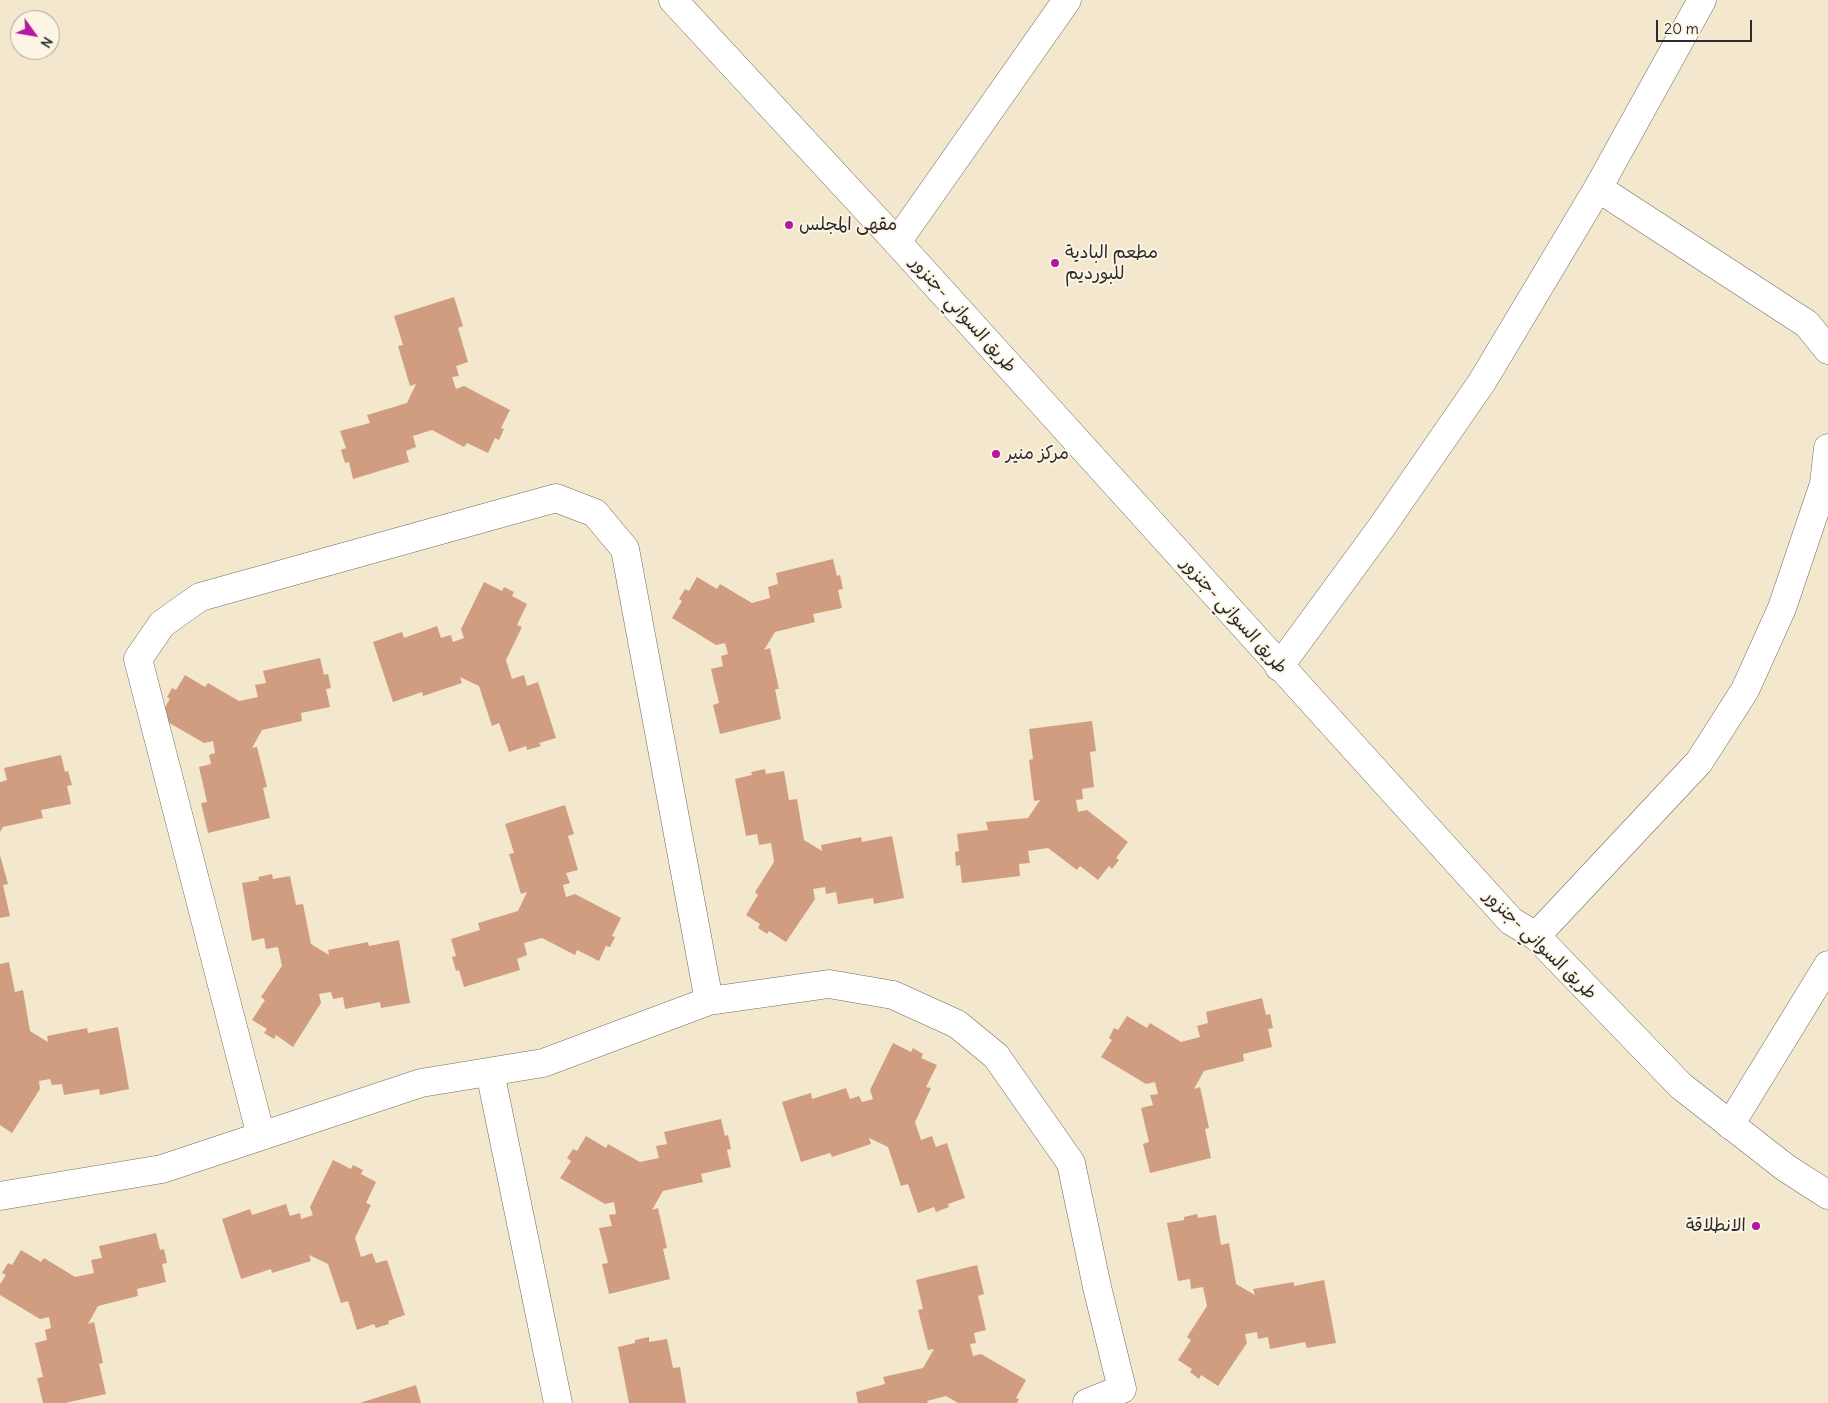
<!DOCTYPE html>
<html>
<head>
<meta charset="utf-8">
<style>
	body { margin:0 }
	#map { position:relative; width:1828px; height:1403px; overflow:hidden; background:#f3e8cd; font-family:Delius,sans-serif }
	canvas { display:block }
	.north { position:absolute; left:10px; top:10px; width:50px; height:50px; box-sizing:border-box; background:#fcf5e5; border:1px solid #a8a49b; border-radius:50%; rotate:122deg; font-size:14px; font-weight:700; line-height:20px; text-align:center; color:#2b2b2b }
	.north::after { content:''; display:block; margin:auto; width:18px; height:22px; background:#b5179e; clip-path:polygon(50% 0,100% 100%,50% 72%,0 100%) }
	.scale { position:absolute; left:1656px; top:20px; width:96px; height:22px; box-sizing:border-box; border:2px solid #2b2b2b; border-top:0; padding-left:6px; font-size:15px; line-height:18px; white-space:nowrap; color:#2b2b2b; -webkit-text-stroke:4px #fcf5e5; paint-order:stroke }
</style>
</head>
<body>
<div id="map">
<canvas width="1828" height="1403"></canvas>
<div class="north">N</div>
<div class="scale">20 m</div>
</div>
<script>
const c = document.querySelector('canvas').getContext('2d');
c.lineJoin = 'round';
function paint(path, color) {
  c.fillStyle = color;
  c.fill(path, 'evenodd');
}
function shape(rows) {
  const path = new Path2D();
  for (const r of rows) {
    path.moveTo(r[0], r[1]);
    for (let i = 2; i < r.length; i += 2) path.lineTo(r[i], r[i + 1]);
  }
  return path;
}
function stroke(path, color, width, dash) {
  c.strokeStyle = color;
  c.lineWidth = width;
  c.lineCap = dash ? 'butt' : 'round';
  c.setLineDash(dash || []);
  c.stroke(path);
}
function write(font, color, halo, rows, align = 'center') {
  c.font = font + ' Delius,"Playpen Sans Arabic",sans-serif';
  c.lineWidth = 4;
  c.setLineDash([]);
  c.textBaseline = 'middle';
  c.strokeStyle = halo;
  c.fillStyle = color;
  for (const [text, x, y, turn = 0] of rows) {
    c.save();
    c.translate(x, y);
    c.rotate((+turn || 0) * Math.PI / 180);
    c.textAlign = isNaN(turn) ? turn : align;
    if (halo) c.strokeText(text, 0, 0);
    c.fillText(text, 0, 0);
    c.restore();
  }
}
paint(shape([
	[454,297,463,326,458,328,468,362,456,366,459,376,452,377,456,389,464,386,510,410,501,428,504,429,499,440,495,438,488,453,467,443,464,447,432,430,413,436,416,447,406,451,409,462,353,479,349,462,345,463,341,450,346,448,340,431,370,423,367,415,407,403,416,384,410,386,398,346,403,345,394,316],
	[833,559,837,576,840,575,843,589,838,590,842,608,813,614,815,622,775,632,764,650,770,648,779,689,775,689,781,719,720,734,713,705,719,703,711,669,723,666,721,656,728,654,725,643,716,645,672,618,682,601,679,599,685,589,689,591,697,577,717,589,720,584,752,603,770,598,768,587,778,584,776,573],
	[484,582,502,591,504,587,514,592,512,596,527,604,517,625,522,627,506,660,512,679,524,675,527,686,538,682,556,738,539,743,541,746,527,750,526,746,509,752,499,723,492,726,479,686,460,677,462,683,423,696,422,692,393,702,373,642,402,632,404,638,437,626,441,638,451,635,453,642,464,638,461,629],
	[320,658,324,675,328,674,331,688,326,689,330,707,301,713,302,721,262,730,252,748,257,747,267,787,263,788,270,818,208,833,201,803,207,802,199,767,211,764,209,755,215,753,213,741,204,743,159,717,170,699,167,697,172,688,176,690,185,675,205,687,208,683,239,701,258,697,255,685,266,683,263,671],
	[1092,721,1096,751,1090,752,1094,787,1082,789,1083,799,1076,800,1078,812,1087,810,1128,842,1116,858,1119,860,1112,869,1109,866,1098,880,1080,866,1077,870,1048,848,1028,851,1030,863,1019,864,1020,876,962,883,960,865,956,866,955,852,959,851,957,834,988,830,986,822,1028,818,1040,800,1034,801,1029,760,1033,759,1029,729],
	[61,755,65,772,68,771,72,785,67,786,71,804,41,810,43,818,3,827,0,832,0,782,7,780,4,768],
	[765,769,766,774,784,771,789,800,797,799,804,840,822,851,821,845,861,837,862,842,892,836,904,898,874,904,873,898,838,904,836,892,826,894,825,887,813,889,815,899,786,942,769,931,767,934,758,928,760,924,746,915,758,895,755,892,774,862,771,843,759,845,757,834,746,836,735,779,752,775,751,772],
	[565,805,574,834,568,836,578,870,566,873,570,883,563,885,566,897,575,894,621,918,612,936,615,937,610,947,606,946,599,961,577,950,575,955,542,938,524,943,527,955,517,959,520,970,464,987,459,970,456,971,452,957,456,956,451,939,480,930,478,923,518,911,527,892,521,894,509,854,514,853,505,824],
	[0,855,8,884,3,885,10,916,0,918],
	[272,874,273,879,290,876,296,905,303,904,311,944,329,955,328,950,368,942,369,946,399,940,410,1003,381,1008,380,1002,345,1009,343,997,333,999,331,992,319,994,321,1003,293,1047,276,1035,274,1039,264,1033,267,1029,252,1020,265,1000,261,997,282,966,278,947,266,949,264,938,252,941,242,883,259,880,258,877],
	[9,962,15,992,23,990,30,1031,48,1042,47,1036,87,1028,88,1033,118,1027,129,1089,100,1095,99,1089,64,1095,62,1084,52,1085,50,1079,39,1081,40,1089,12,1133,0,1125,0,964],
	[1262,998,1266,1015,1270,1014,1273,1028,1268,1029,1272,1047,1243,1054,1244,1061,1204,1071,1194,1089,1200,1087,1209,1128,1205,1129,1211,1158,1150,1173,1143,1144,1149,1142,1141,1108,1153,1105,1150,1095,1158,1094,1155,1082,1146,1084,1101,1057,1112,1040,1109,1038,1114,1028,1118,1030,1127,1016,1147,1028,1150,1023,1181,1042,1200,1037,1197,1026,1208,1023,1206,1012],
	[893,1043,911,1052,913,1048,923,1054,921,1058,937,1065,926,1087,931,1088,915,1122,921,1140,932,1136,936,1147,947,1143,965,1198,948,1204,949,1207,936,1212,934,1207,918,1213,908,1184,901,1186,888,1147,869,1138,871,1144,832,1157,830,1153,801,1162,782,1102,811,1093,812,1099,846,1088,850,1099,859,1096,862,1102,873,1099,870,1090],
	[721,1119,725,1136,728,1135,731,1149,727,1150,731,1167,701,1174,703,1182,663,1191,652,1210,658,1208,667,1248,663,1249,670,1279,609,1294,602,1264,608,1263,599,1228,612,1226,609,1215,616,1214,614,1202,605,1204,560,1178,571,1161,567,1158,573,1149,577,1151,586,1136,606,1148,608,1144,640,1162,659,1158,656,1146,667,1144,664,1132],
	[333,1160,351,1169,353,1165,363,1170,361,1174,376,1182,366,1203,371,1205,355,1238,361,1257,372,1253,376,1263,387,1260,405,1315,388,1321,389,1324,376,1328,374,1324,357,1330,348,1301,341,1303,328,1264,309,1255,311,1261,272,1273,271,1269,241,1279,222,1219,250,1209,252,1215,286,1204,290,1216,300,1213,301,1219,313,1215,310,1207],
	[1197,1214,1198,1218,1216,1215,1221,1245,1229,1243,1236,1284,1255,1295,1253,1289,1294,1282,1294,1286,1324,1280,1336,1343,1307,1348,1305,1342,1270,1349,1268,1337,1258,1339,1257,1332,1245,1334,1247,1343,1218,1386,1201,1375,1199,1379,1190,1372,1192,1369,1178,1360,1191,1340,1187,1337,1207,1306,1203,1287,1191,1289,1190,1279,1178,1281,1167,1223,1184,1220,1184,1217],
	[156,1233,160,1250,164,1249,167,1263,162,1264,166,1282,137,1289,138,1296,98,1306,88,1324,94,1322,103,1363,99,1364,106,1394,65,1403,43,1403,37,1378,43,1377,35,1343,47,1340,45,1330,51,1328,49,1317,40,1319,0,1295,0,1284,6,1275,2,1273,8,1263,12,1265,21,1250,41,1262,44,1258,75,1277,94,1273,91,1260,102,1258,99,1246],
	[977,1265,984,1294,978,1296,986,1330,974,1333,976,1343,970,1344,973,1356,981,1354,1026,1380,1016,1398,1019,1399,1017,1403,958,1403,946,1396,927,1401,928,1403,858,1403,856,1392,885,1384,883,1377,923,1368,934,1349,928,1350,918,1310,923,1309,916,1280],
	[649,1337,649,1342,667,1339,673,1368,680,1367,686,1403,629,1403,618,1347,635,1343,635,1340],
	[416,1385,421,1403,360,1403]
]), '#d19d80');
const minor = shape([
	[1598,188,1807,324,1828,350],
	[897,242,1067,0],
	[1279,667,1381,528,1482,382,1598,188,1702,0],
	[1536,936,1699,762,1745,690,1782,608,1824,484,1828,448],
	[490,1072,558,1403],
	[1730,1125,1828,965],
	[261,1136,138,659,162,624,200,597,556,498,595,513,625,549,709,1001],
	[0,1196,162,1169,421,1083,543,1063,709,1001,829,984,893,995,957,1024,996,1056,1071,1163,1097,1287,1122,1389,1087,1403]
]);
const major = shape([
	[673,0,897,242,1511,921,1536,936,1681,1086,1786,1168,1828,1195]
]);
stroke(minor, '#716d64', 29);
stroke(major, '#716d64', 29);
stroke(minor, '#fff', 28);
stroke(major, '#fff', 28);
for (const [x, y, r, color] of [
	[789,225,5,"#b5179e"],
	[1055,263,5,"#b5179e"],
	[996,454,5,"#b5179e"],
	[1756,1226,5,"#b5179e"]
]) {
  const dot = new Path2D();
  dot.arc(x, y, r, 0, 2 * Math.PI);
  c.fillStyle = color;
  c.fill(dot);
  stroke(dot, '#fcf5e5', 2);
}
write('18px', '#2b2b2b', '#fcf5e5', [
	["مقهى المجلس",799,225],
	["مطعم البادية",1065,253],
	["للبورديم",1065,274],
	["مركز منير",1006,454],
	["الانطلاقة",1746,1226,"right"]
], 'left');
write('18px', '#2b2b2b', '#fcf5e5', [
	["طريق السواني -جنزور",963,315,48],
	["طريق السواني -جنزور",1234,616,48],
	["طريق السواني -جنزور",1540,945,44]
]);
</script>
</body>
</html>
